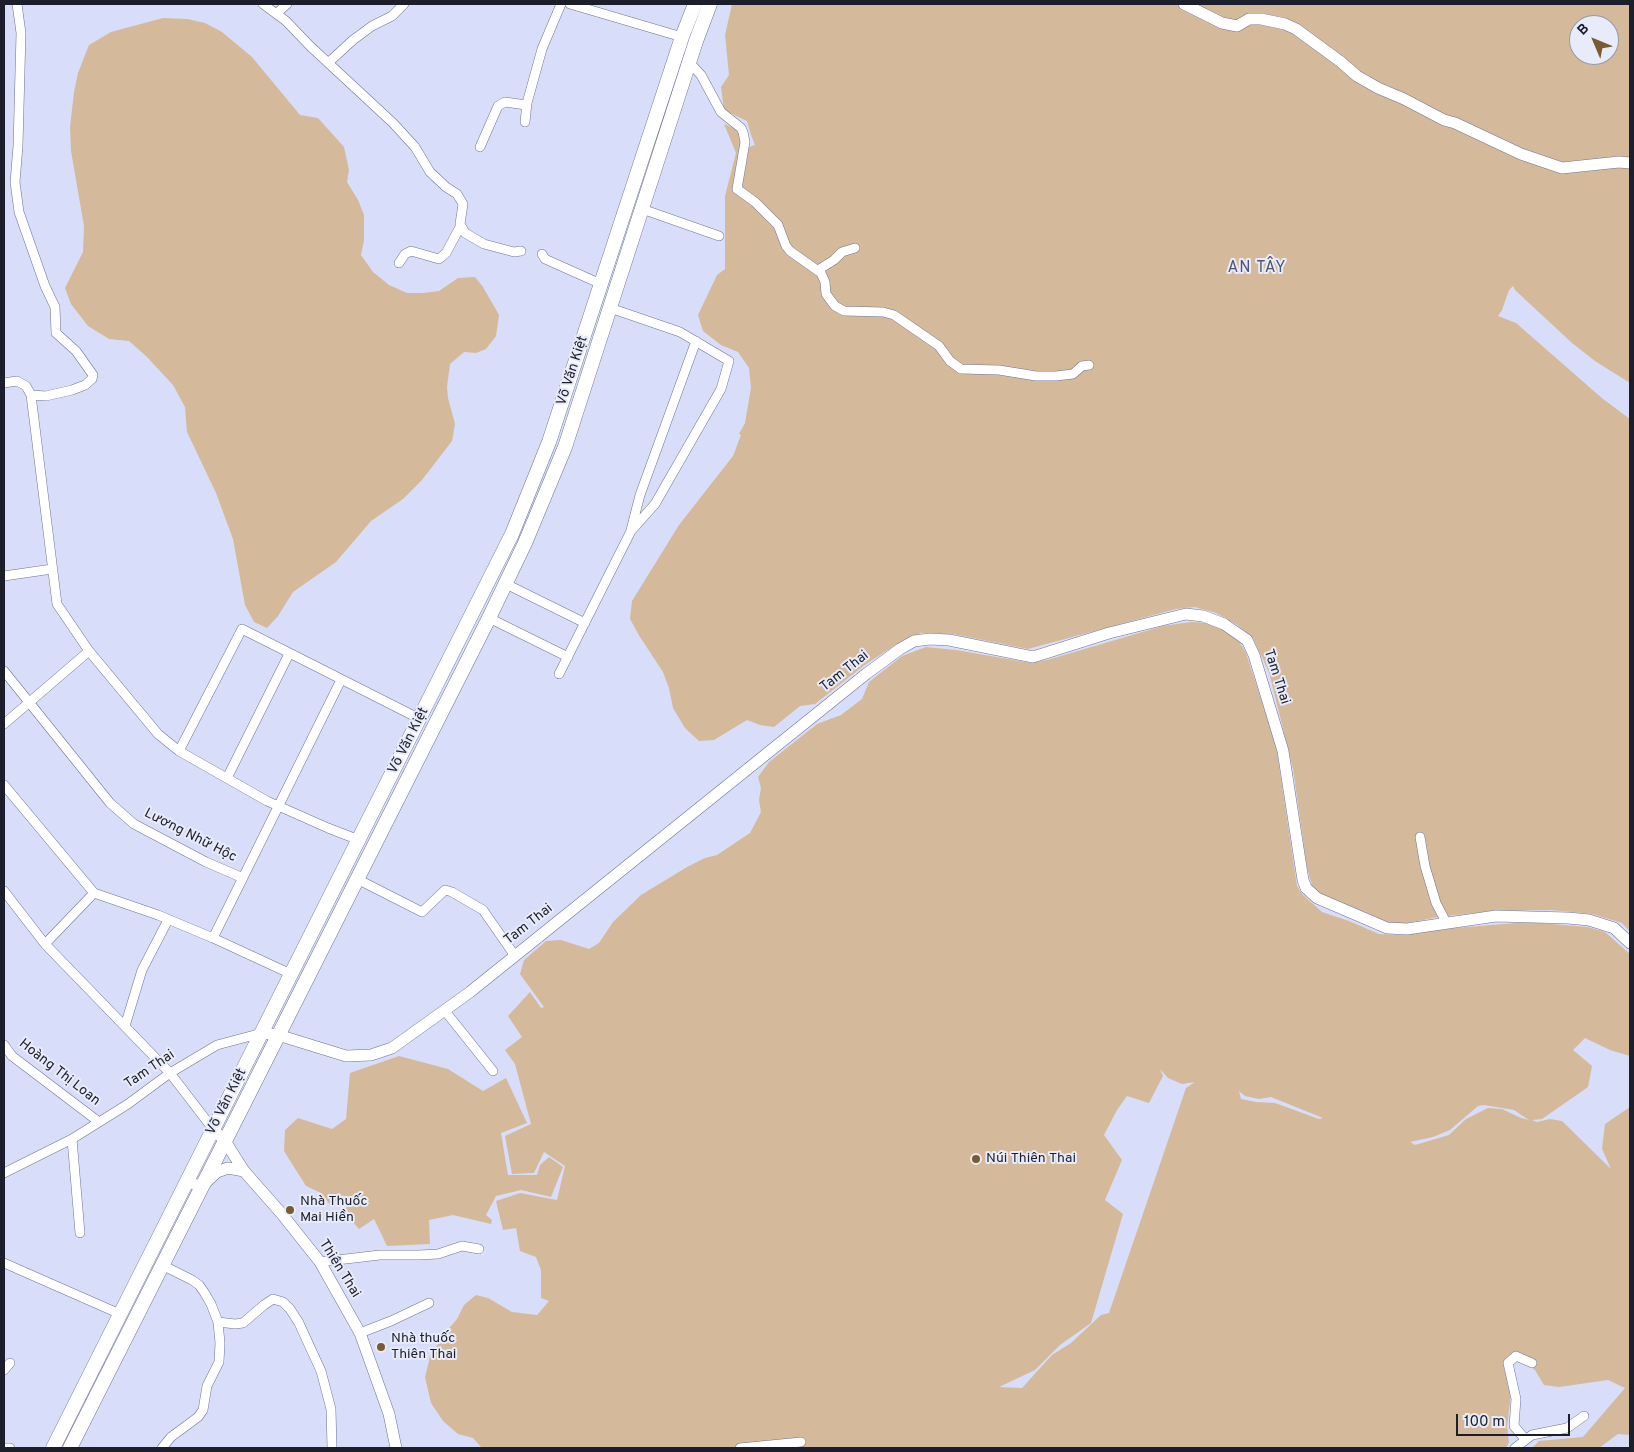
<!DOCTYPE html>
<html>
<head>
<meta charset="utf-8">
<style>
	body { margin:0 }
	#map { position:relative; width:1634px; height:1452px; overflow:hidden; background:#d8ddf9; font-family:Overpass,sans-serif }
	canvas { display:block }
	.frame { position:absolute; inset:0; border:5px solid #1d1e2b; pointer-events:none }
	.north { position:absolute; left:1569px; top:15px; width:50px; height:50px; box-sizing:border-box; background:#e8ebf9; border:1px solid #9799a7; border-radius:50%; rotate:315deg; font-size:14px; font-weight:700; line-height:20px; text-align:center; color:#1d1e2b }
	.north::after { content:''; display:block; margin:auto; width:18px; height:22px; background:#7a5a30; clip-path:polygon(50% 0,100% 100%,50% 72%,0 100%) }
	.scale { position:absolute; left:1456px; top:1414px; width:114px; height:22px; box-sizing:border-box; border:2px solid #1d1e2b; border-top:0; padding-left:6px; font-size:15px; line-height:18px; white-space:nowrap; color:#1d1e2b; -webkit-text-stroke:4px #e8ebf9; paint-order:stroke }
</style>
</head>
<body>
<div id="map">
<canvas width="1634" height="1452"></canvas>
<div class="frame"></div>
<div class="north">B</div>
<div class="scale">100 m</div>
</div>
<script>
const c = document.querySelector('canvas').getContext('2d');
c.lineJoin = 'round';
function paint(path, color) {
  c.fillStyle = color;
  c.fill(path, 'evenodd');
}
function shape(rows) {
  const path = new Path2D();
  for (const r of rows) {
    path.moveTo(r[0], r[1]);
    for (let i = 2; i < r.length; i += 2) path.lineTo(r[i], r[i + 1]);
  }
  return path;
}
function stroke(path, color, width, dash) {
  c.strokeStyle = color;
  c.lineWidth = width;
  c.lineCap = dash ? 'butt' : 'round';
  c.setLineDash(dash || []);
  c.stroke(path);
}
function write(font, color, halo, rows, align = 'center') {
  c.font = font + ' Overpass,sans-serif';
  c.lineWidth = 4;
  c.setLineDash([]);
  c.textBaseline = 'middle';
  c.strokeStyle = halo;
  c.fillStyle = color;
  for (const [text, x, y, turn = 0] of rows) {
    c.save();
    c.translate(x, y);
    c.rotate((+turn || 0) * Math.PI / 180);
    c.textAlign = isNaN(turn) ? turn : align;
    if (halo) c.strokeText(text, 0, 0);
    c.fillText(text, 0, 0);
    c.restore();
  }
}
paint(shape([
	[732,4,1630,4,1630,383,1595,361,1572,343,1515,290,1513,286,1509,290,1502,310,1498,316,1516,323,1603,399,1630,419,1630,932,1622,923,1592,914,1551,910,1494,911,1438,917,1403,924,1390,924,1323,896,1312,886,1307,867,1293,769,1269,672,1253,638,1236,624,1216,613,1195,607,1176,609,1028,649,953,634,921,633,897,644,866,664,815,704,800,706,774,727,760,725,747,720,714,740,699,741,685,728,673,708,669,688,663,672,640,637,630,619,632,601,679,525,733,456,741,435,739,434,745,423,751,388,749,368,738,352,721,345,703,331,698,315,717,275,725,269,725,196,736,153,724,124,734,128,745,138,746,148,755,145,751,135,747,121,724,110,721,87,729,75,725,35],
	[1579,25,1609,25,1609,55,1579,55],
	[163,18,187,19,205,23,222,32,252,57,300,115,318,118,344,147,349,170,347,182,358,200,364,215,364,240,361,255,373,272,389,285,407,293,423,293,439,291,458,278,475,277,483,287,499,315,496,336,486,349,476,353,464,352,450,364,447,387,448,398,455,424,452,441,422,480,403,499,371,521,336,562,293,592,278,616,267,628,254,622,245,605,233,539,216,493,187,432,185,407,173,385,147,357,129,341,109,339,88,326,71,304,65,288,83,252,84,226,71,151,70,127,74,92,78,73,89,45,111,32],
	[1191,622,1208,623,1225,631,1239,641,1246,653,1276,745,1297,886,1303,895,1322,912,1349,921,1379,934,1404,935,1442,929,1529,922,1588,927,1605,932,1630,954,1630,1056,1610,1050,1585,1038,1573,1050,1592,1066,1588,1087,1542,1119,1532,1120,1537,1122,1550,1119,1562,1121,1611,1169,1602,1149,1605,1124,1630,1107,1630,1435,1618,1434,1599,1448,1532,1448,1539,1441,1583,1437,1625,1388,1608,1380,1559,1387,1544,1385,1535,1370,1517,1358,1504,1368,1511,1393,1507,1427,1509,1442,1506,1448,482,1448,473,1438,458,1434,443,1421,431,1403,425,1377,430,1357,444,1334,457,1319,464,1305,476,1295,488,1298,512,1312,537,1315,549,1301,541,1298,541,1270,536,1257,520,1251,516,1228,503,1230,496,1201,520,1193,557,1200,565,1166,544,1152,534,1173,512,1174,505,1136,531,1124,515,1064,505,1050,522,1037,508,1016,530,992,541,1008,544,1007,520,974,524,960,546,941,561,940,589,949,599,943,613,922,641,895,687,867,705,858,717,855,750,833,761,812,759,800,761,788,758,777,769,762,817,724,841,715,862,699,869,682,902,656,926,647,956,650,1031,663,1047,660,1163,626],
	[1160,1069,1168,1078,1182,1084,1195,1082,1186,1088,1109,1313,1101,1315,1071,1343,1052,1355,1022,1388,999,1387,1035,1370,1060,1345,1091,1323,1123,1214,1105,1200,1122,1160,1104,1135,1117,1110,1127,1096,1149,1103,1163,1076],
	[1239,1091,1245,1096,1259,1099,1271,1097,1323,1118,1319,1119,1275,1103,1256,1102,1241,1099],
	[1484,1105,1514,1110,1529,1120,1521,1118,1502,1109,1488,1108,1466,1119,1449,1135,1415,1145,1410,1142,1433,1137,1450,1130,1478,1106],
	[399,1056,448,1069,483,1091,506,1078,527,1123,501,1133,508,1175,537,1175,540,1165,549,1157,563,1167,551,1197,521,1190,496,1196,486,1215,492,1220,491,1224,453,1215,429,1220,430,1244,387,1246,374,1219,359,1229,344,1212,349,1203,343,1195,331,1206,321,1193,306,1186,284,1151,285,1130,298,1118,332,1129,346,1119,350,1073]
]), '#d4ba9a');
const minor = shape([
	[17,4,21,33,18,146,15,182,19,212,45,286,55,307,56,333,76,351,93,375,92,379,85,385,72,390,46,396,31,395],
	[263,4,286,21,310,46,393,123,415,147,430,172,446,187,457,194,463,204,460,224,465,233,484,244,514,252,521,251],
	[570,4,682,37],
	[277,13,287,4],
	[689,62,701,75,721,112,741,128,743,132,745,142,737,189,755,202,778,225,786,246,790,251,821,273,825,282,826,294,835,306,844,311,883,312,894,315,939,346,950,361,961,369,999,370,1036,376,1056,376,1073,374,1082,366,1089,365],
	[328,63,353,40,372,26,392,16,404,4],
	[525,122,527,103,542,49,561,4],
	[480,147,498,106,505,102,526,105],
	[642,209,719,236],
	[542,254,545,259,601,284],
	[399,263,405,254,411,251,439,259,446,253,460,227],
	[818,270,834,260,842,252,855,248],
	[4,383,17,381,26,386,31,395,57,604,89,651,158,734,179,751,267,801,328,828,359,840],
	[631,530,640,495,696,341],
	[4,576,52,569],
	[506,584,585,623],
	[489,618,568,657],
	[4,671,110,803,134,824,206,862,243,878],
	[559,674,631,531,655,504,721,389,729,361,680,332,610,308],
	[4,724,89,651],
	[179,751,242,629,420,719],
	[227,778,289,654],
	[4,785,94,893,158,915,213,938,291,974],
	[1420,837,1425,866,1436,903,1446,922],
	[357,879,422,912,445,890,452,892,483,910,515,956],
	[4,891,45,944,170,1073,213,1129],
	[213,938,341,680],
	[45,944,94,893],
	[445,1011,493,1071],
	[125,1026,142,970,168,920],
	[4,1045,12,1056,99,1122],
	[72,1139,80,1233],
	[4,1173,72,1139,128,1104,170,1073,217,1045,262,1033],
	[320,1262,380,1255,419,1255,438,1254,462,1246,479,1249],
	[4,1263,120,1314],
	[218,1322,235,1324,243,1323,264,1305,273,1299,283,1302,290,1309,299,1323,321,1371,331,1409,332,1448],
	[360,1333,391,1321,429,1303],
	[4,1370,10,1363],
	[1525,1439,1514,1426,1516,1399,1508,1363,1516,1356,1532,1363],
	[4,1448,10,1448],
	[162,1448,171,1437,198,1417,203,1410,207,1386,219,1362,220,1343,218,1322,211,1304,204,1292,199,1285,192,1280,162,1265],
	[740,1448,801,1442],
	[1515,1448,1532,1435,1567,1428,1584,1416]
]);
const tertiary = shape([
	[1184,4,1222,23,1237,26,1249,19,1261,19,1285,24,1296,29,1341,62,1357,76,1378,88,1404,99,1444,120,1455,123,1521,154,1562,168,1619,162,1630,163],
	[262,1033,278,1035,346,1056,371,1055,392,1048,470,992,866,674,900,649,914,641,930,639,949,640,1033,657,1109,633,1186,614,1203,616,1224,624,1247,640,1254,655,1283,751,1303,880,1306,888,1317,898,1387,928,1407,929,1496,916,1568,918,1589,920,1614,928,1630,943],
	[213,1129,225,1141,244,1171,281,1213,320,1262,360,1333,389,1414,396,1448],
	[187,1181,201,1187,217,1172,228,1168,244,1171]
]);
const primary = shape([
	[53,1448,512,534,549,442,682,37,695,4],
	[70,1448,489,618,525,543,565,447,696,41,710,4]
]);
stroke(minor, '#6f7393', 10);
stroke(tertiary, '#6f7393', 12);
stroke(primary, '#6f7393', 15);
stroke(minor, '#fff', 9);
stroke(tertiary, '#fff', 11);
stroke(primary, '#fff', 14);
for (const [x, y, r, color] of [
	[976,1159,5,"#7a5a30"],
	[290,1210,5,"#7a5a30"],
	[381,1347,5,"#7a5a30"]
]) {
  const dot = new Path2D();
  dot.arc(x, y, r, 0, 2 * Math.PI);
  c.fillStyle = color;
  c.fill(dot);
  stroke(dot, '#e8ebf9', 2);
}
write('14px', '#1d1e2b', '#e8ebf9', [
	["Võ Văn Kiệt",573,371,-72],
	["Tam Thai",845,672,-38],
	["Tam Thai",1276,677,72],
	["Võ Văn Kiệt",409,741,-63],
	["Lương Nhữ Hộc",190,836,27],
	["Tam Thai",529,925,-38],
	["Tam Thai",150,1070,-34],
	["Hoàng Thị Loan",59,1073,38],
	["Võ Văn Kiệt",227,1102,-63],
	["Thiên Thai",339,1269,58]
]);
write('14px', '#1d1e2b', '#e8ebf9', [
	["Núi Thiên Thai",986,1159],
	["Nhà Thuốc",300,1202],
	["Mai Hiền",300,1218],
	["Nhà thuốc",391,1339],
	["Thiên Thai",391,1355]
], 'left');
c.letterSpacing = '1px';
write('16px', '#515573', '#e8ebf9', [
	["AN TÂY",1257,269]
]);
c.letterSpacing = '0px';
</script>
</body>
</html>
